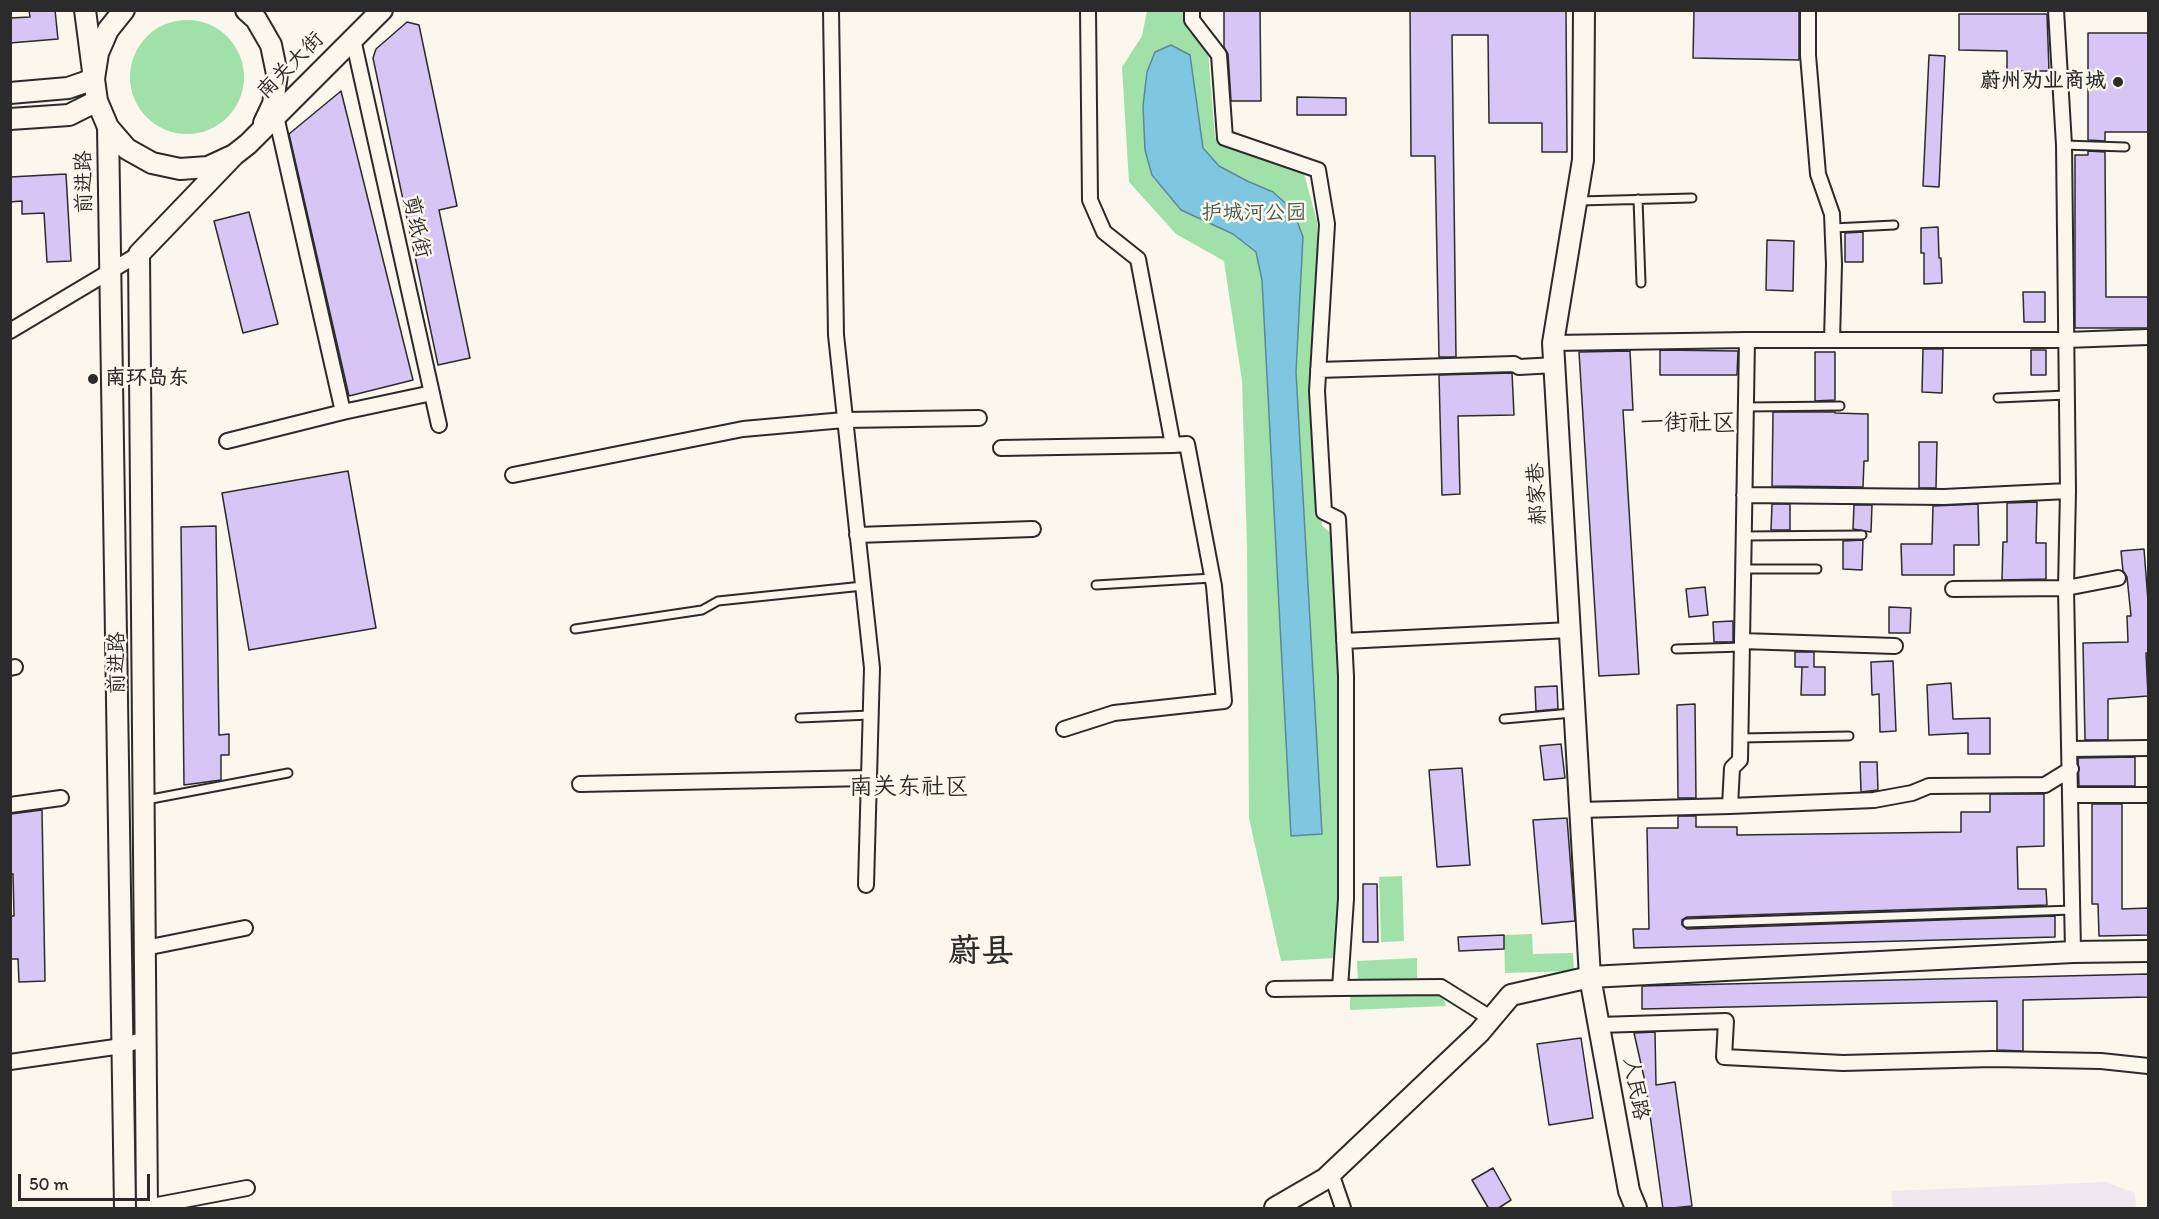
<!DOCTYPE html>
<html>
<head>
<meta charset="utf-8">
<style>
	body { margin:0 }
	#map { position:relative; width:2159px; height:1219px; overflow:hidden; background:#fbf7ec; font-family:Itim,sans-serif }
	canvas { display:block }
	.frame { position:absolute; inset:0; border:12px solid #2b2b2b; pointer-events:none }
	.scale { position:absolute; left:18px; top:1174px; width:132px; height:27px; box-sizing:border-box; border:3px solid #2b2b2b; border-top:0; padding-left:8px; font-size:18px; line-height:21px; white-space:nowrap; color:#2b2b2b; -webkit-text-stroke:4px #fbf7ec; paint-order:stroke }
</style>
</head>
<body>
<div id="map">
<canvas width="2159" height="1219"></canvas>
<div class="frame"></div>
<div class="scale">50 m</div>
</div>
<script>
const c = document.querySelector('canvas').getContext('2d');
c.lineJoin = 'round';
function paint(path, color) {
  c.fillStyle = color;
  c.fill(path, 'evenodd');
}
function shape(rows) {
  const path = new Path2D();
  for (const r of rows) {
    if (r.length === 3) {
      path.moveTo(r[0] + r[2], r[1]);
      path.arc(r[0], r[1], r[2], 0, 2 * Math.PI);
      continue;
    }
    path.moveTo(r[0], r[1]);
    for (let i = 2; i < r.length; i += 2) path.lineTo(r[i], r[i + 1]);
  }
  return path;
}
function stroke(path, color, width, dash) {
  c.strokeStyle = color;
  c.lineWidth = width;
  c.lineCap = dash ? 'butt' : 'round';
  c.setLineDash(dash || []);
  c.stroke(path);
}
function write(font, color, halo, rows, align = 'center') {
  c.font = font + ' Itim,"LXGW WenKai TC",sans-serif';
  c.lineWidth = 5;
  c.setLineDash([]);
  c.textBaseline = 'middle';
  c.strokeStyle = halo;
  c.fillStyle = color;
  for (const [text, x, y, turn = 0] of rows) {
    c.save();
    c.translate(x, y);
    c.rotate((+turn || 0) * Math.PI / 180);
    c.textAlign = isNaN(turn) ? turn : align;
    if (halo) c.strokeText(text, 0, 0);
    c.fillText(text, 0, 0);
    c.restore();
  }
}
paint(shape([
	[2106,1182,2135,1193,2136,1208,1893,1208,1891,1191]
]), '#f0e8ef');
paint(shape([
	[1147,11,1186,11,1187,29,1208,51,1215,137,1304,174,1317,221,1318,265,1313,375,1322,526,1332,534,1340,701,1339,901,1335,958,1281,961,1249,818,1247,547,1242,381,1224,261,1176,234,1129,182,1122,67,1142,36],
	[187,77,57],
	[1402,876,1404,941,1381,942,1379,877],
	[1532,934,1533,954,1573,953,1574,971,1505,973,1504,935],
	[1417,958,1417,978,1358,981,1357,961],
	[1442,992,1446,1006,1350,1010,1350,996]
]), '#a0e1aa');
const water = shape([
	[1171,45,1190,55,1203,148,1219,166,1247,181,1273,192,1293,210,1303,237,1296,372,1322,834,1291,836,1262,280,1256,252,1233,234,1181,210,1152,175,1145,150,1143,106,1147,72,1155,52,1171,45]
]);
paint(water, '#7fc6e0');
stroke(water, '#5d8898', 1.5);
const building = shape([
	[29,10,55,10,58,39,10,43,10,18,30,17,29,10],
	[1224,10,1260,10,1261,101,1231,101,1228,54,1224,47,1224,10],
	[1410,10,1566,10,1567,152,1542,152,1542,123,1489,123,1488,35,1452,35,1456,357,1439,357,1435,156,1411,156,1410,10],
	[1694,10,1799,10,1799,60,1693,58,1694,10],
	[1959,14,2047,14,2049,71,2007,71,2007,51,1959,50,1959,14],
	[407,22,419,25,457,206,439,210,470,358,438,365,373,58,376,49,407,22],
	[2088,33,2148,33,2148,132,2105,132,2105,141,2088,140,2088,33],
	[1929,55,1945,56,1939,187,1923,186,1929,55],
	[341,91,413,380,349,396,289,134,341,91],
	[1297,97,1346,98,1346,115,1297,115,1297,97],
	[2088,151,2105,152,2106,297,2148,297,2148,328,2075,328,2075,155,2088,155,2088,151],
	[66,174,71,261,47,262,44,213,22,214,22,201,10,202,10,177,66,174],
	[249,212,278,324,243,333,214,221,249,212],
	[1938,227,1939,258,1941,258,1942,283,1924,284,1924,253,1921,253,1921,228,1938,227],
	[1863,232,1863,262,1845,262,1845,233,1863,232],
	[1767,240,1794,241,1793,291,1766,290,1767,240],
	[2023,292,2045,292,2045,322,2024,322,2023,292],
	[1923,349,1943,349,1942,393,1922,392,1923,349],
	[1660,350,1738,351,1737,375,1660,375,1660,350],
	[2031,350,2046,350,2046,375,2031,375,2031,350],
	[1630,351,1633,410,1623,410,1639,674,1599,676,1579,352,1630,351],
	[1815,352,1835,352,1835,400,1815,401,1815,352],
	[1512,373,1514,415,1458,416,1460,494,1442,495,1439,375,1512,373],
	[1773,412,1835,412,1835,413,1868,414,1868,461,1864,461,1863,487,1772,486,1773,412],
	[1919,442,1937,442,1936,488,1919,488,1919,442],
	[348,471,376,628,249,650,222,493,348,471],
	[2037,502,2036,543,2046,543,2046,579,2002,580,2003,542,2007,542,2007,503,2037,502],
	[1772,504,1790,504,1790,530,1771,530,1772,504],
	[1978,504,1979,545,1954,545,1954,575,1902,575,1901,544,1932,544,1933,506,1978,504],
	[1854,505,1872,505,1871,532,1853,529,1854,505],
	[216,526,219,735,229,734,229,755,221,755,221,780,184,785,181,527,216,526],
	[1863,540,1862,570,1843,569,1843,541,1863,540],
	[2144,549,2148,601,2148,653,2146,653,2148,696,2108,699,2108,740,2085,740,2083,643,2128,642,2127,616,2131,616,2127,577,2123,571,2121,551,2144,549],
	[1705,587,1708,615,1689,617,1686,589,1705,587],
	[1889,607,1911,608,1910,633,1889,633,1889,607],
	[1733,621,1733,642,1714,642,1713,622,1733,621],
	[1795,652,1814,652,1814,667,1825,667,1825,695,1801,695,1802,667,1808,667,1795,667,1795,652],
	[1893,661,1896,731,1880,732,1879,694,1872,695,1871,662,1893,661],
	[1951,683,1953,719,1990,718,1990,754,1968,754,1968,733,1929,735,1927,685,1951,683],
	[1557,686,1558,709,1536,711,1535,687,1557,686],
	[1695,704,1696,798,1678,798,1677,705,1695,704],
	[1561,744,1565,778,1544,780,1540,746,1561,744],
	[2135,757,2135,786,2079,786,2078,758,2135,757],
	[1860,762,1877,762,1878,790,1861,792,1860,762],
	[1462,768,1470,865,1437,867,1429,770,1462,768],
	[1990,794,2044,794,2044,846,2017,847,2018,889,2046,889,2047,905,1687,917,1682,920,1682,925,1687,929,2055,916,2055,937,1634,948,1633,929,1649,929,1647,828,1678,828,1678,816,1696,816,1696,827,1737,827,1737,835,1961,832,1961,812,1990,812,1990,794],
	[2092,804,2122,804,2122,909,2148,908,2148,935,2099,936,2098,904,2092,904,2092,804],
	[42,810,45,981,19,982,18,959,10,959,10,916,14,916,13,874,10,874,11,814,42,810],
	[1567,818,1575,921,1542,924,1533,820,1567,818],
	[1363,884,1377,884,1378,942,1363,942,1363,884],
	[1504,935,1504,949,1459,951,1458,937,1504,935],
	[2148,974,2148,997,2023,1000,2023,1051,1997,1050,1997,1001,1642,1009,1642,986,2148,974],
	[1655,1032,1656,1085,1675,1082,1692,1206,1663,1209,1646,1086,1634,1033,1655,1032],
	[1581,1038,1593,1118,1549,1125,1537,1044,1581,1038],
	[1493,1168,1511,1200,1497,1209,1489,1209,1472,1180,1493,1168]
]);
paint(building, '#d7c5f6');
stroke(building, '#2b2b2b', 1.5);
const lane = shape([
	[2064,145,2125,147],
	[1638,199,1641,283],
	[1579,201,1692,198],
	[1833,228,1894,225],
	[1998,398,2067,395],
	[1746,407,1840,406],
	[1744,536,1862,535],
	[1743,569,1817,569],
	[1096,585,1212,578],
	[575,629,702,610,718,601,863,586],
	[1676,649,1742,647],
	[800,718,870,715],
	[1504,719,1572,713],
	[1741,738,1849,736],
	[146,800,288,773],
	[1687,923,2073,910]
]);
const street = shape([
	[831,10,836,335,872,668,866,885],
	[1192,10,1192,20,1219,55,1225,138,1318,170,1327,224,1317,391,1324,512,1338,519,1346,676,1346,899,1340,988,1441,987,1492,1019],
	[1808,10,1808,55,1818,174,1832,214,1834,264,1832,340],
	[2056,10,2064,145,2068,491,2066,588,2073,952],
	[353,39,439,425],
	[276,116,343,412],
	[10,331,139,254],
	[1747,340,1742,641,1895,646],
	[1553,343,1747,340,2066,340,2148,337],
	[1318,370,1514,364,1519,367,1555,365],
	[227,441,343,412,432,393],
	[1001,448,1173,445],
	[513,475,743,429,844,420,979,418],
	[1744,495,1944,497,2068,491],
	[857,535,1033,529],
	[1953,589,2066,588,2118,578],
	[1344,641,1570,630],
	[10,668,15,667],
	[1064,729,1114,713,1224,701,1214,586,1187,444,1173,445,1138,259,1104,232,1090,200,1088,10],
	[2071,749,2148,748],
	[580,784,869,778],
	[2072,795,2148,795],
	[10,805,61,798],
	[1730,806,1874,800,1912,793,1929,786,2045,785,2071,769],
	[1580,810,1730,806,1732,768,1740,760,1742,641],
	[145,948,245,928],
	[1274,989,1340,988],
	[1599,1025,1726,1021,1724,1057,1843,1063,1992,1059,2101,1061,2148,1066],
	[10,1062,122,1046,145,1039],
	[1331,1173,1343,1208],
	[147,1207,247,1188]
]);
const secondary = shape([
	[124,10,108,30,98,53,94,79,97,101,108,127,127,149,152,163,180,169,208,167,234,155,248,144,382,10],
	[246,10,256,19,271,45,277,74,273,104,264,123],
	[1584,10,1583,160,1553,343,1590,977,1629,1191,1636,1208],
	[10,93,68,88,94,79,85,10],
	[10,119,69,115,97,101],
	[108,127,125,1208],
	[147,1208,139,254,234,155],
	[1275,1208,1325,1179,1479,1033,1511,995,1590,977,2073,952,2148,951]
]);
stroke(lane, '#2b2b2b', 11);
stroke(street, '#2b2b2b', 18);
stroke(secondary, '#2b2b2b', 24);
stroke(lane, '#fbf7ec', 7);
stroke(street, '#fbf7ec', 14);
stroke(secondary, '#fbf7ec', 20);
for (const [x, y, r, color] of [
	[2118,82,6,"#2b2b2b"],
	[93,379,6,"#2b2b2b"]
]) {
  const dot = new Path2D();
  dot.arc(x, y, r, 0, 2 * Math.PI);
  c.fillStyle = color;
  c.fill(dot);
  stroke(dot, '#fbf7ec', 2);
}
write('21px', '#2b2b2b', '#fbf7ec', [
	["南关大街",291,66,-45],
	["前进路",85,182,-91],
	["剪纸街",416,227,77],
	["郝家巷",1538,494,-93],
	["前进路",118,663,-90],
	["人民路",1635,1089,80]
]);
write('bold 21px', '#2b2b2b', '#fbf7ec', [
	["蔚州劝业商城",2106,82],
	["南环岛东",105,379,"left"]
], 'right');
write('21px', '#48584b', '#fbf7ec', [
	["护城河公园",1254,214]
]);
write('24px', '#2b2b2b', '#fbf7ec', [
	["一街社区",1688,424],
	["南关东社区",909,788]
]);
write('bold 33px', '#2b2b2b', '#fbf7ec', [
	["蔚县",981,953]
]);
</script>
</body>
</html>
